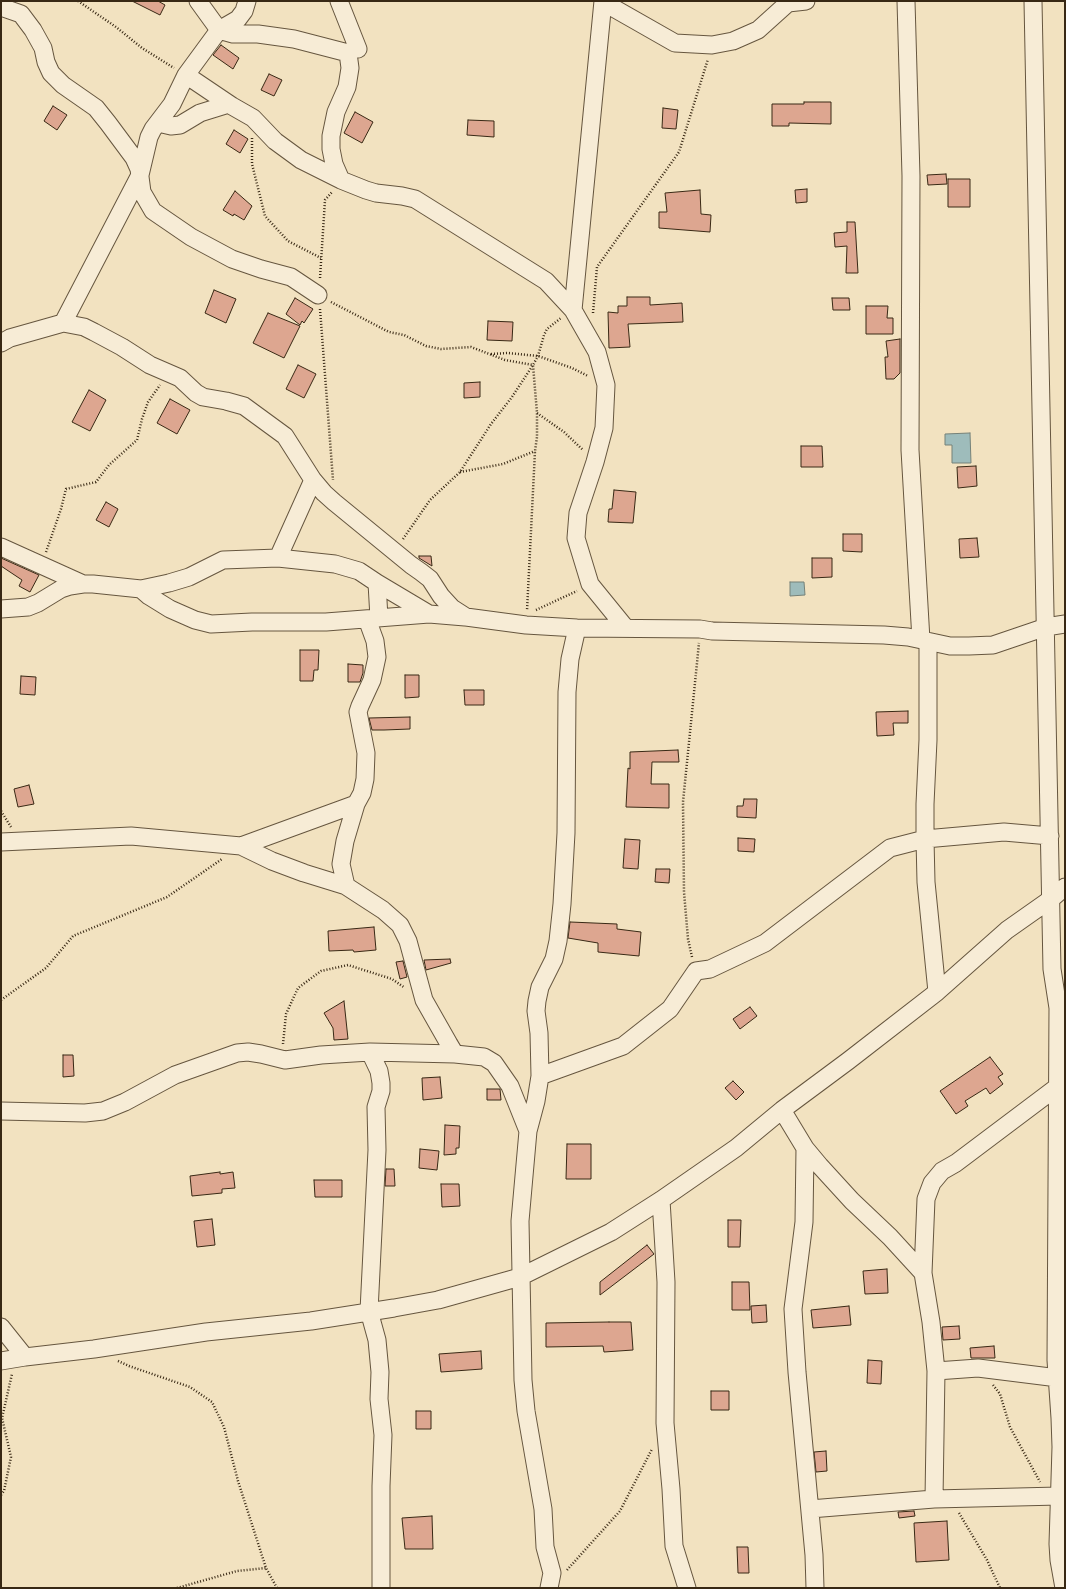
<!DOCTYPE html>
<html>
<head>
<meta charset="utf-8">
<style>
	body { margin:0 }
	#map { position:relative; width:1066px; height:1589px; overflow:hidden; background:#f2e2c0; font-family:"Old Standard TT",serif }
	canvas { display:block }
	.frame { position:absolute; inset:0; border:2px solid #382814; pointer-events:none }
</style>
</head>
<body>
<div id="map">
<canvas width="1066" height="1589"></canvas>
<div class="frame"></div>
</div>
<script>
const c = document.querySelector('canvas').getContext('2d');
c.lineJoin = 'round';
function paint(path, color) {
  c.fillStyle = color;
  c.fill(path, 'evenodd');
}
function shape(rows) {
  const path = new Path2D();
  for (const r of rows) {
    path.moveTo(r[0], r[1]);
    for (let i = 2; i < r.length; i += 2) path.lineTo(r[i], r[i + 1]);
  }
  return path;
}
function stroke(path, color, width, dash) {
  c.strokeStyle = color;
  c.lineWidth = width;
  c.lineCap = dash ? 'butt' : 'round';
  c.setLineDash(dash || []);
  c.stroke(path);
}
const water = shape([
	[970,433,971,463,952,463,952,445,945,445,945,434,970,433],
	[790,582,804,582,805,595,790,596,790,582]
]);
paint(water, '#9ebcbb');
stroke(water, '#758178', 1);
const building = shape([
	[132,1,158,1,165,5,160,15,132,1],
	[221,45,239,58,233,69,213,55,221,45],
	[269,74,282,80,274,96,261,90,269,74],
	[804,102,831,102,831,124,789,123,789,126,772,126,772,104,804,104,804,102],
	[53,106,67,115,57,130,44,121,53,106],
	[663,108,678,110,676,129,662,128,663,108],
	[355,112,373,122,362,143,344,133,355,112],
	[468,120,494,121,494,137,467,135,468,120],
	[234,130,248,139,240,153,226,144,234,130],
	[946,174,947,184,928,185,927,175,946,174],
	[948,179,970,179,970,207,948,207,948,179],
	[807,189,807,202,796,203,795,190,807,189],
	[700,190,701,214,711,215,710,232,659,228,659,212,667,212,665,193,700,190],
	[235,191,252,206,244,220,234,214,233,216,223,210,235,191],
	[847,222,855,222,858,273,846,273,847,246,835,247,834,233,847,232,847,222],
	[214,290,236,299,226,323,205,313,214,290],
	[627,297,650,297,650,305,682,303,683,322,628,324,630,347,609,348,608,312,618,313,618,306,627,306,627,297],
	[295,298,313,309,304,323,302,321,300,325,286,314,295,298],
	[832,298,849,298,850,310,833,310,832,298],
	[866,306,888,306,887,318,893,318,893,334,866,334,866,306],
	[268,313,300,326,284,358,253,343,268,313],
	[488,321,513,322,512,341,487,340,488,321],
	[900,339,900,373,894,379,886,379,885,357,888,357,886,341,900,339],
	[298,365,316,374,304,398,286,389,298,365],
	[480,382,480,397,464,398,464,383,480,382],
	[89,390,106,400,90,431,72,422,89,390],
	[170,399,190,410,177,434,157,423,170,399],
	[801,446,822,446,823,467,801,467,801,446],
	[976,466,977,486,958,488,957,467,976,466],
	[614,490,636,492,633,523,608,522,609,509,612,509,614,490],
	[106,502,118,509,109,527,96,520,106,502],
	[843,534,862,534,862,552,843,551,843,534],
	[977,538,979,557,960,558,959,539,977,538],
	[419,556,431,556,432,566,419,558,419,556],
	[1,558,39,575,30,592,19,586,22,580,1,566,1,558],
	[812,558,832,558,832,577,812,578,812,558],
	[300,650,319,650,318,670,314,670,313,681,300,681,300,650],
	[348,664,363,665,363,673,360,682,348,682,348,664],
	[405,675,419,675,419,697,405,698,405,675],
	[21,676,36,677,35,695,20,694,21,676],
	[464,690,484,690,484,705,465,705,464,690],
	[908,711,908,723,893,723,894,735,877,736,876,712,908,711],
	[410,717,410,729,384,730,372,730,369,718,410,717],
	[678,750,679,762,652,762,651,784,669,784,669,808,626,807,628,768,630,769,630,752,678,750],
	[29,785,34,804,18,807,14,789,29,785],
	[744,799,757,799,756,818,737,817,737,806,743,806,744,799],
	[738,838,755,839,754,852,738,851,738,838],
	[625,839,640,840,638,869,623,868,625,839],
	[656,869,670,869,669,883,655,882,656,869],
	[570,922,617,924,617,929,641,932,639,956,598,952,598,943,568,938,570,922],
	[374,927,376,950,354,952,353,950,329,951,328,931,374,927],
	[450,959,451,963,426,970,424,960,450,959],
	[403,961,407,977,400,979,396,962,403,961],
	[344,1001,348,1039,334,1040,333,1028,324,1013,344,1001],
	[750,1007,757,1016,740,1029,733,1019,750,1007],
	[63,1055,73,1055,74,1076,63,1077,63,1055],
	[990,1057,1003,1074,998,1077,1003,1084,990,1094,986,1088,965,1101,968,1106,956,1114,940,1091,990,1057],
	[440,1077,442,1098,423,1100,422,1078,440,1077],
	[733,1081,744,1092,736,1100,725,1088,733,1081],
	[487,1089,500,1089,501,1100,487,1100,487,1089],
	[445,1125,460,1126,459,1148,456,1148,456,1154,444,1155,445,1125],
	[567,1144,591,1144,591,1179,566,1179,567,1144],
	[420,1149,439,1151,437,1170,419,1168,420,1149],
	[386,1169,394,1169,395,1186,385,1186,386,1169],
	[220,1172,220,1174,233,1172,235,1188,222,1189,222,1193,192,1196,190,1176,220,1172],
	[314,1180,342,1180,342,1197,315,1197,314,1180],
	[441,1184,459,1184,460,1206,442,1207,441,1184],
	[212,1219,215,1245,197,1247,194,1221,212,1219],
	[728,1220,741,1220,740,1247,728,1247,728,1220],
	[647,1245,654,1254,600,1295,600,1282,647,1245],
	[887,1269,888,1293,865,1294,863,1271,887,1269],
	[732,1282,749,1282,750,1310,732,1310,732,1282],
	[766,1305,767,1322,752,1323,751,1306,766,1305],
	[849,1306,851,1325,813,1328,811,1310,849,1306],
	[609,1322,631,1322,633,1350,604,1352,603,1346,546,1347,546,1323,609,1322],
	[959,1326,960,1339,943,1340,942,1327,959,1326],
	[994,1346,995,1358,971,1358,970,1348,994,1346],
	[481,1351,482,1369,441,1372,439,1354,481,1351],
	[868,1360,882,1361,881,1384,867,1383,868,1360],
	[711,1391,729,1391,729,1410,711,1410,711,1391],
	[416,1411,431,1411,431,1429,416,1429,416,1411],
	[826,1451,827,1471,816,1472,814,1452,826,1451],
	[914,1511,915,1516,899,1518,898,1512,914,1511],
	[432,1516,433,1549,405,1549,402,1518,432,1516],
	[947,1521,949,1560,916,1562,914,1523,947,1521],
	[737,1547,748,1547,749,1573,738,1573,737,1547]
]);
paint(building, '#dda690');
stroke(building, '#382814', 1);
const minor = shape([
	[198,1,219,30,233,34,258,34,294,39,348,53,350,68,347,87,336,112,331,136,331,149,334,164,341,180],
	[247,1,244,11,238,19,219,30,186,75,232,106,253,118,275,141,301,160,341,180,366,190,376,193,402,196,415,199,546,281,573,310,597,352,606,385,604,428,595,462,578,513,576,538,590,584,625,627],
	[339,1,358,49],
	[906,1,911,176,910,450,921,640],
	[1033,1,1052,969,1058,1008,1056,1360,1060,1418,1061,1447,1058,1544,1059,1560,1064,1588],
	[603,2,675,43,712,45,733,41,758,30,788,3,806,1],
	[1,7,21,14,33,30,43,48,46,62,51,73,63,85,96,108,108,123,134,158,139,169,142,192,153,211,191,237,232,259,261,269,291,277,318,295],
	[158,123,171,126,180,125,200,113,229,104],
	[573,310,603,1],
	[63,323,140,175,149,137,153,129,172,104,186,75],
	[1,343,10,338,63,323,84,327,94,332,122,347,150,365,180,378,196,393,203,397,226,401,244,406,285,436,313,480],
	[1,547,83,584],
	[278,558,313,480,324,493,334,502,411,565,421,572,430,579,441,596,452,608,466,617,526,625,577,628,700,629,712,631,884,635,908,637,950,646,969,646,993,645,1046,627,1065,624],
	[377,583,429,614],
	[141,589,149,596,170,609,195,620,211,624,252,622,326,622,429,614,465,617],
	[1,609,28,607,38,603,61,589,70,586,83,584,93,584,141,589,169,583,189,577,223,560,278,558,335,564,359,571,377,583,379,618],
	[928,642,928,740,925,804,925,839,926,882,937,992],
	[1,842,131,836,241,846,272,861,304,873,346,886,341,864,345,841,356,804],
	[241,846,356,804,362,793,365,779,366,753,358,712,360,706,372,680,377,657,375,641,367,619],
	[346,886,383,910,400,925,408,941,424,1000,449,1044,455,1054,484,1057,494,1063,510,1086,528,1131],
	[370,1052,455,1054],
	[540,1076,623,1046,670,1009,696,971,710,969,765,943,890,848,925,839,1004,832,1050,836],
	[782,1110,805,1148,820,1166,852,1201,890,1237,923,1273],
	[1,1111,85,1113,103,1111,125,1102,175,1075,237,1053,248,1052,261,1054,285,1060,321,1055,370,1052,379,1071,381,1083,381,1091,376,1107,377,1150,369,1311,377,1340,380,1372,379,1399,383,1435,381,1486,381,1588],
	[805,1148,804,1222,793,1309,797,1372,814,1555,815,1588],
	[661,1200,666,1282,665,1423,671,1489,674,1546,687,1588],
	[1,1327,25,1357],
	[1,1361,25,1357,94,1349,206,1332,311,1321,394,1308,438,1300,520,1277,611,1232,661,1200,736,1148,782,1110,848,1061,937,992,1007,930,1051,899,1065,887],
	[936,1371,978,1368,1058,1378,1065,1377],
	[934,1499,936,1371,931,1322,923,1273,926,1199,932,1183,942,1171,956,1163,1057,1087],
	[810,1509,934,1499,1059,1496],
	[549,1588,552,1573,545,1547,543,1509,526,1411,523,1380,520,1221,528,1131,536,1101,540,1076,539,1033,536,1011,537,1001,540,987,554,959,558,941,562,904,566,833,567,692,570,659,577,628]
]);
stroke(minor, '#66563f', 19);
stroke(shape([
	[78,1,116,27,142,48,174,68],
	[252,138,252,164,265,216,288,241,321,258],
	[320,278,325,200,332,192],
	[331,302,389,332,404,335,426,346,441,349,471,347,505,360,533,365,537,413,537,437,535,451,527,611],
	[320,309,333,480],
	[593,313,597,267,679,152,708,59],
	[491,354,508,353,538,356,572,368,588,376],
	[537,413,564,432,583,450],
	[460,472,503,464,535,451],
	[403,539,430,500,460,472,491,424,512,397,533,365,538,356,544,335,547,329,561,318],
	[46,552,61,509,66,489,96,482,109,465,137,440,142,419,148,402,160,385],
	[536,610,577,591],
	[1,811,11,827],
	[692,957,688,939,684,892,683,802,699,643],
	[1,1000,46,968,73,936,167,897,222,859],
	[283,1044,286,1014,298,988,321,971,348,965,392,979,405,988],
	[118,1361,129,1366,190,1387,212,1402,224,1427,238,1481,266,1568,277,1588],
	[993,1385,1000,1394,1010,1427,1040,1482],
	[1,1495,4,1491,11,1457,2,1418,12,1374],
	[959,1513,987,1560,1000,1588],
	[567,1570,620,1511,652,1449],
	[177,1588,237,1571,266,1568]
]), '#382814', 2.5, [1, 2]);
stroke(minor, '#f7ecd6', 17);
</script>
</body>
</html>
